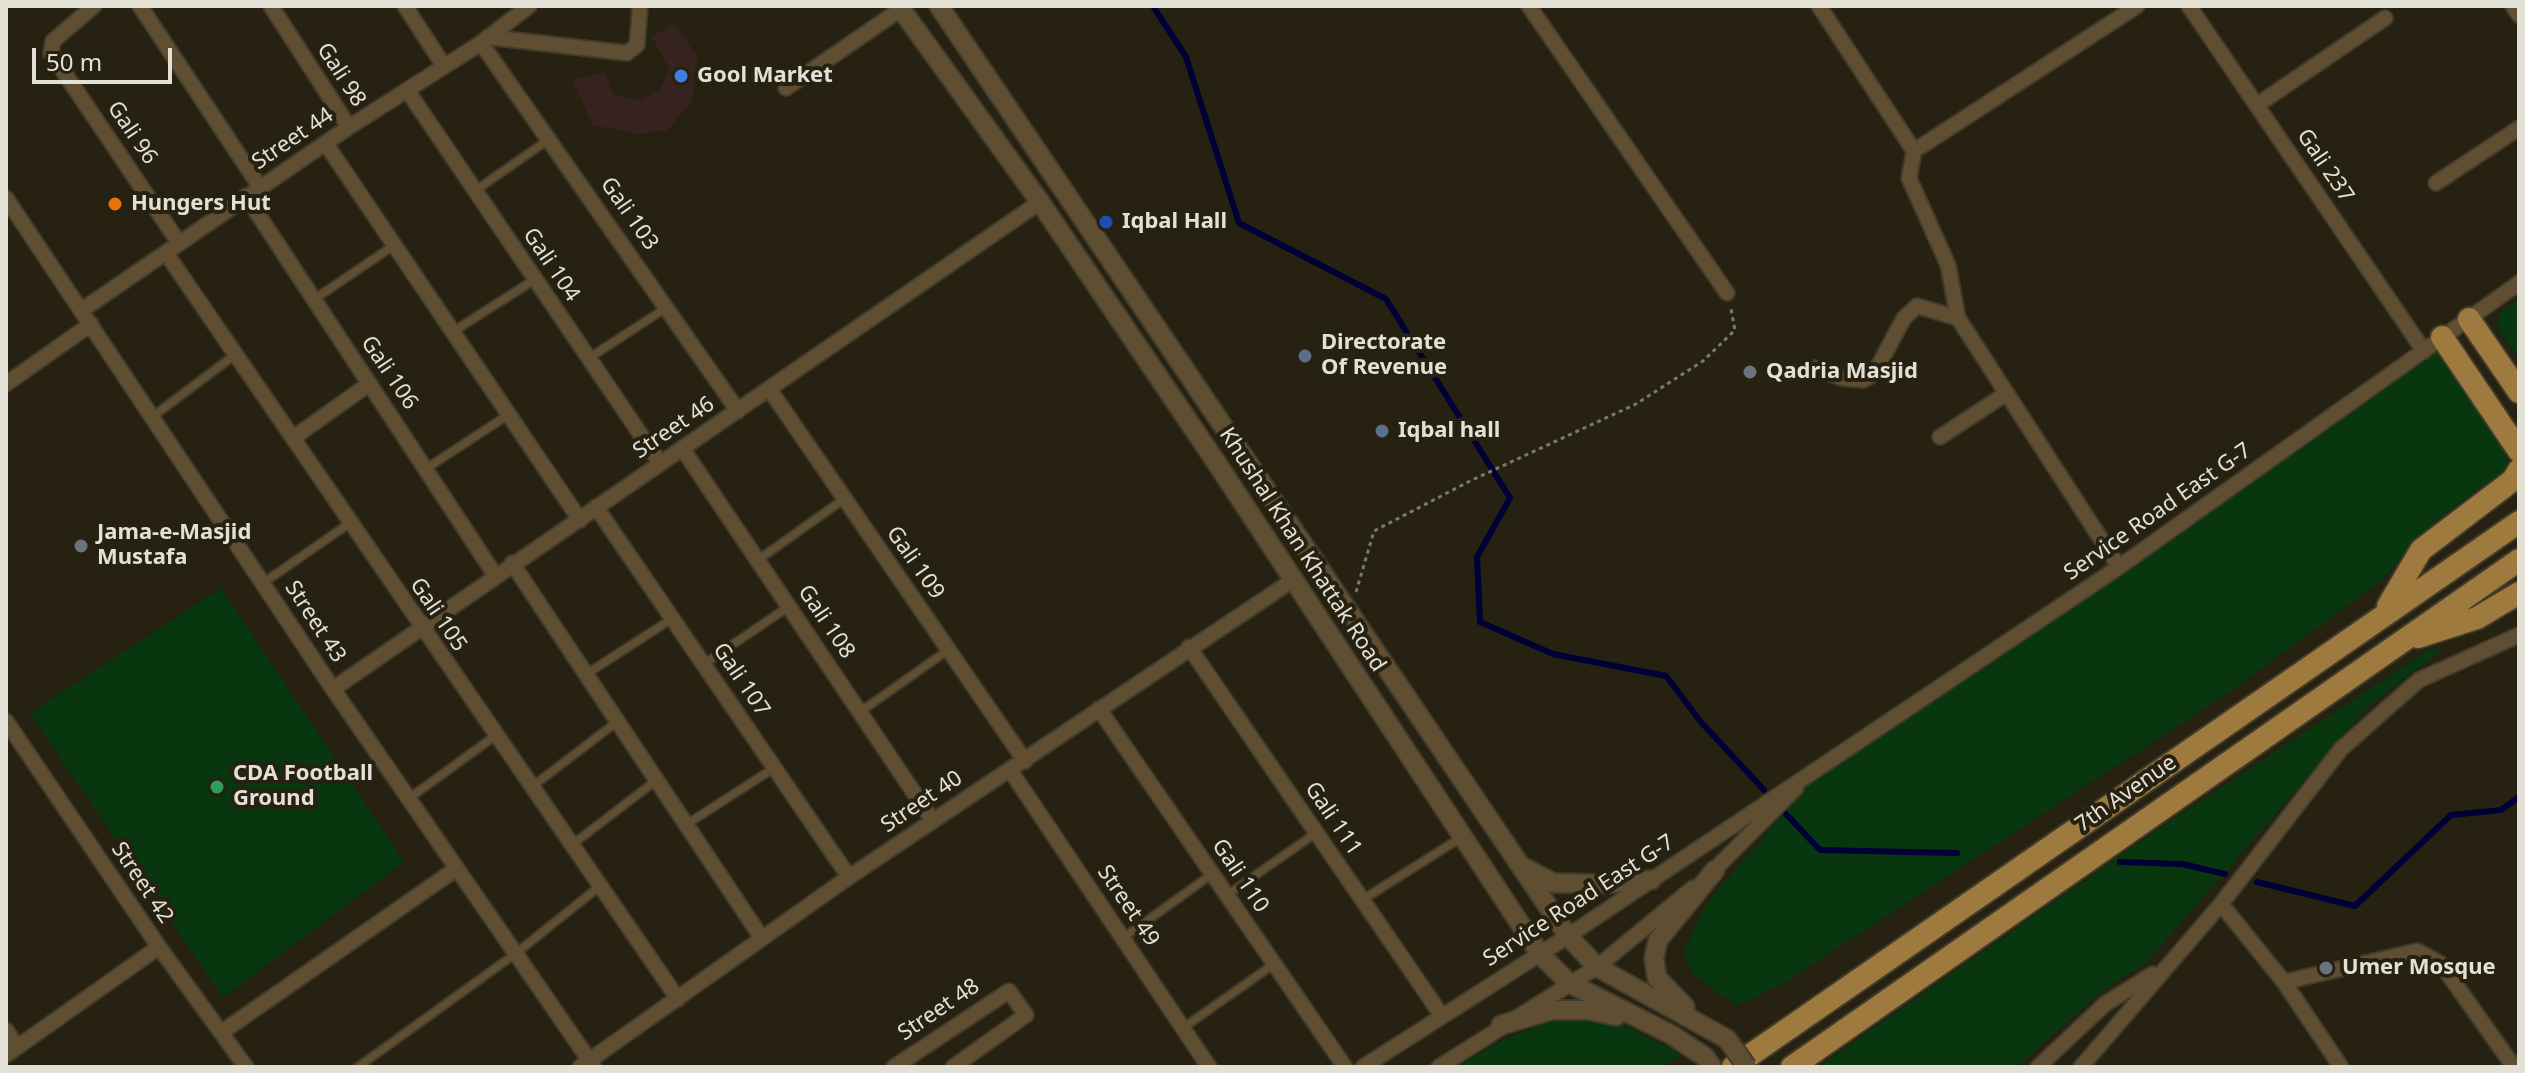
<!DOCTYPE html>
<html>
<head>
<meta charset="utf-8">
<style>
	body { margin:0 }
	#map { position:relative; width:2525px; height:1073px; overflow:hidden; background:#262110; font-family:"Noto Sans",sans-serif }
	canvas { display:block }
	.frame { position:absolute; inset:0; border:8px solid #e3e0d5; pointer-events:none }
	.scale { position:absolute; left:32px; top:48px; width:140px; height:36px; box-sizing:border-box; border:4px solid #e3e0d5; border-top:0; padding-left:10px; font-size:24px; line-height:28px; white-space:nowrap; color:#e3e0d5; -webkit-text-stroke:6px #262110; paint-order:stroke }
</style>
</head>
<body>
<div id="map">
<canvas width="2525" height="1073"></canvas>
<div class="frame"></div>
<div class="scale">50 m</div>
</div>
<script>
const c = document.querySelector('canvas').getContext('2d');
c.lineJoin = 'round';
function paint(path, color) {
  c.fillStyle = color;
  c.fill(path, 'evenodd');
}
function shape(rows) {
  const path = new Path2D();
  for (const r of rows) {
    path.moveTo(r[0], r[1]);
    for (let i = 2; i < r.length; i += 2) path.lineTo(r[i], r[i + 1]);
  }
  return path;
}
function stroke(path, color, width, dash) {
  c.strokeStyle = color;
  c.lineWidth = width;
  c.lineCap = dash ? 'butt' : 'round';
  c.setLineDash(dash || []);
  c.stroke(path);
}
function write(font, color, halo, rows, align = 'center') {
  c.font = font + ' "Noto Sans",sans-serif';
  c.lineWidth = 8;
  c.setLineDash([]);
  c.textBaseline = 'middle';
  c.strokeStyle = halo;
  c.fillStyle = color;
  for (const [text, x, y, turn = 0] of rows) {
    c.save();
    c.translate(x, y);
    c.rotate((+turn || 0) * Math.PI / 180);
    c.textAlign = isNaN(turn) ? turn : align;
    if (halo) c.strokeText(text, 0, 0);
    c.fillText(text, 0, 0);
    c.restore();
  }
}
paint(shape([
	[674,23,698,58,692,101,668,130,638,134,593,125,572,80,605,72,614,95,641,100,659,90,670,70,652,37]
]), '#362320');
paint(shape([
	[2519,299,2519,358,2498,329,2499,313],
	[2439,349,2507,452,2508,472,2488,482,2431,525,2381,581,2228,693,1784,983,1736,1006,1693,974,1683,953,1708,901,1819,772,2228,497],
	[221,588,404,862,223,998,30,713],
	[2443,649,2370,705,2147,962,2106,988,2016,1067,1818,1067,2154,832,2429,650],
	[1557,1018,1622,1024,1682,1055,1662,1067,1457,1067,1503,1040]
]), '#07360f');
stroke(shape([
	[1153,6,1186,57,1239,223,1386,299,1510,498,1477,557,1480,622,1553,654,1666,676,1701,722,1764,790],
	[1786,814,1820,850,1957,853],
	[2120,862,2182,864,2225,874],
	[2257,882,2355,906,2451,815,2501,810,2519,797]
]), '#000036', 6);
const service = shape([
	[476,190,548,140],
	[313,300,393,246],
	[454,331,534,280],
	[589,358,666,308],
	[152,417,236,354],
	[427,468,508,415],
	[758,560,844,499],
	[263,583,350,523],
	[704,664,788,607],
	[588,673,673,618],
	[860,712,948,650],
	[533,786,618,721],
	[408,799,495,736],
	[687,824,774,768],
	[573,844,658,779],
	[1227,895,1316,833],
	[1362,900,1462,837],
	[1123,938,1212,874],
	[1183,1028,1274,964],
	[358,1067,515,954,600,886]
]);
const minor = shape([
	[94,6,53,41,51,53,179,243],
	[140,6,260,187],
	[271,6,349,127],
	[405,6,444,66],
	[1529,6,1727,293],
	[1819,6,1914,151,1909,178,1948,265,1958,318,2119,567],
	[2189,6,2424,351],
	[2513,6,2519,15],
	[488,37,627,53,637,45,640,6],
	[481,43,738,411],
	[786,88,901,9],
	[407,90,660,463],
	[2257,105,2385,18],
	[326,144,580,520],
	[1914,151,2137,6],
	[2436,183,2519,128],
	[246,196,495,575],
	[6,198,333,689,594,1067],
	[166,253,678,999],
	[82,310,349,127,481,43,529,6],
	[1814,368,1842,378,1863,380,1874,374,1904,318,1917,306,1958,318],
	[6,384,91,324],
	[770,390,1025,761],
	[1940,437,2007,393],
	[293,438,369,384],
	[682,448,933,821],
	[596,507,849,877],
	[512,563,761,937],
	[1189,647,1442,1016],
	[333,689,1040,202],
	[1099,709,1345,1067],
	[6,721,159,947,246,1067],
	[1010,770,1209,1067],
	[1709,875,1796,788],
	[2221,904,2284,982,2341,1067],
	[2284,982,2417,951,2441,964,2514,1067],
	[6,1030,17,1047],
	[222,1032,456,869],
	[6,1055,159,947],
	[580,1067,849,877,1293,580],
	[894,1067,1009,991,1026,1015,953,1067],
	[1363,1067,1568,936,2119,567,2519,283],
	[1439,1067,1597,967,1693,888],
	[2038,1067,2105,1004,2153,974],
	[2081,1067,2221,904,2341,749,2419,680,2519,635]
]);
const tertiary = shape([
	[899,6,1040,202,1216,462,1540,954,1569,983,1672,1035,1705,1057,1712,1067],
	[939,6,1568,936,1597,967,1727,1039],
	[1523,867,1553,883,1601,884,1651,880],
	[1685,1007,1657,978,1654,958,1658,940,1715,870],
	[1501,1025,1552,1010,1588,1010,1616,1016]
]);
const primary = shape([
	[2469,319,2519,392],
	[2442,337,2519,451],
	[2388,606,2421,550,2513,480,2519,470],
	[2418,637,2477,618,2519,593],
	[1733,1067,2519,522],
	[1792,1067,2519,560]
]);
stroke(service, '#403c2c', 11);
stroke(minor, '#403c2c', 18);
stroke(tertiary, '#403c2c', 22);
stroke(primary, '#403c2c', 26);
stroke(shape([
	[1356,592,1374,531,1470,481,1636,404,1703,361,1735,330,1731,309]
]), '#7c786a', 3, [4, 4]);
stroke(service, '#604e33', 7);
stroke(minor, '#604e33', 14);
stroke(tertiary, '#604e33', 18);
stroke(primary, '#9f7a3f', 22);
const tertiaryBridge = shape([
	[1727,1039,1747,1067]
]);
stroke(tertiaryBridge, '#403c2c', 22, []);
stroke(tertiaryBridge, '#604e33', 18);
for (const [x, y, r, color] of [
	[681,76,8,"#3f7fe0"],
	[115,204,8,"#e8710a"],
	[1106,222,8,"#1a4fb4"],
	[1305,356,8,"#5c6f8a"],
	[1750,372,8,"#6b7280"],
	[1382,431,8,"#5c6f8a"],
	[81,546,8,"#6b7280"],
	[217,787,8,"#2e9e5b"],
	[2326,968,8,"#6b7280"]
]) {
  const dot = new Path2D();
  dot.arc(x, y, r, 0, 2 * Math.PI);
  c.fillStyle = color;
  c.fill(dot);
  stroke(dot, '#262110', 3);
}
write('22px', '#e3e0d5', '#262110', [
	["Gali 98",341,75,57],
	["Gali 96",132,133,56],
	["Street 44",293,139,-34],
	["Gali 237",2325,166,56],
	["Gali 103",629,214,55],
	["Gali 104",551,265,56],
	["Gali 106",389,373,56],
	["Street 46",674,428,-34],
	["Service Road East G-7",2158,512,-35],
	["Khushal Khan Khattak Road",1302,550,57],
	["Gali 109",915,563,55],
	["Gali 105",438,615,56],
	["Street 43",315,622,57],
	["Gali 108",826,622,56],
	["Gali 107",741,680,56],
	["7th Avenue",2126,794,-35],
	["Street 40",922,802,-34],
	["Gali 111",1333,819,56],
	["Gali 110",1240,876,56],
	["Street 42",142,883,56],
	["Service Road East G-7",1579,901,-33],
	["Street 49",1128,906,56],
	["Street 48",939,1010,-34]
]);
write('bold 22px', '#e3e0d5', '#262110', [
	["Gool Market",697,76],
	["Hungers Hut",131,204],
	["Iqbal Hall",1122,222],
	["Directorate",1321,343],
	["Of Revenue",1321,368],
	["Qadria Masjid",1766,372],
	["Iqbal hall",1398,431],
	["Jama-e-Masjid",97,533],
	["Mustafa",97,558],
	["CDA Football",233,774],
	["Ground",233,799],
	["Umer Mosque",2342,968]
], 'left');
</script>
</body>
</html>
